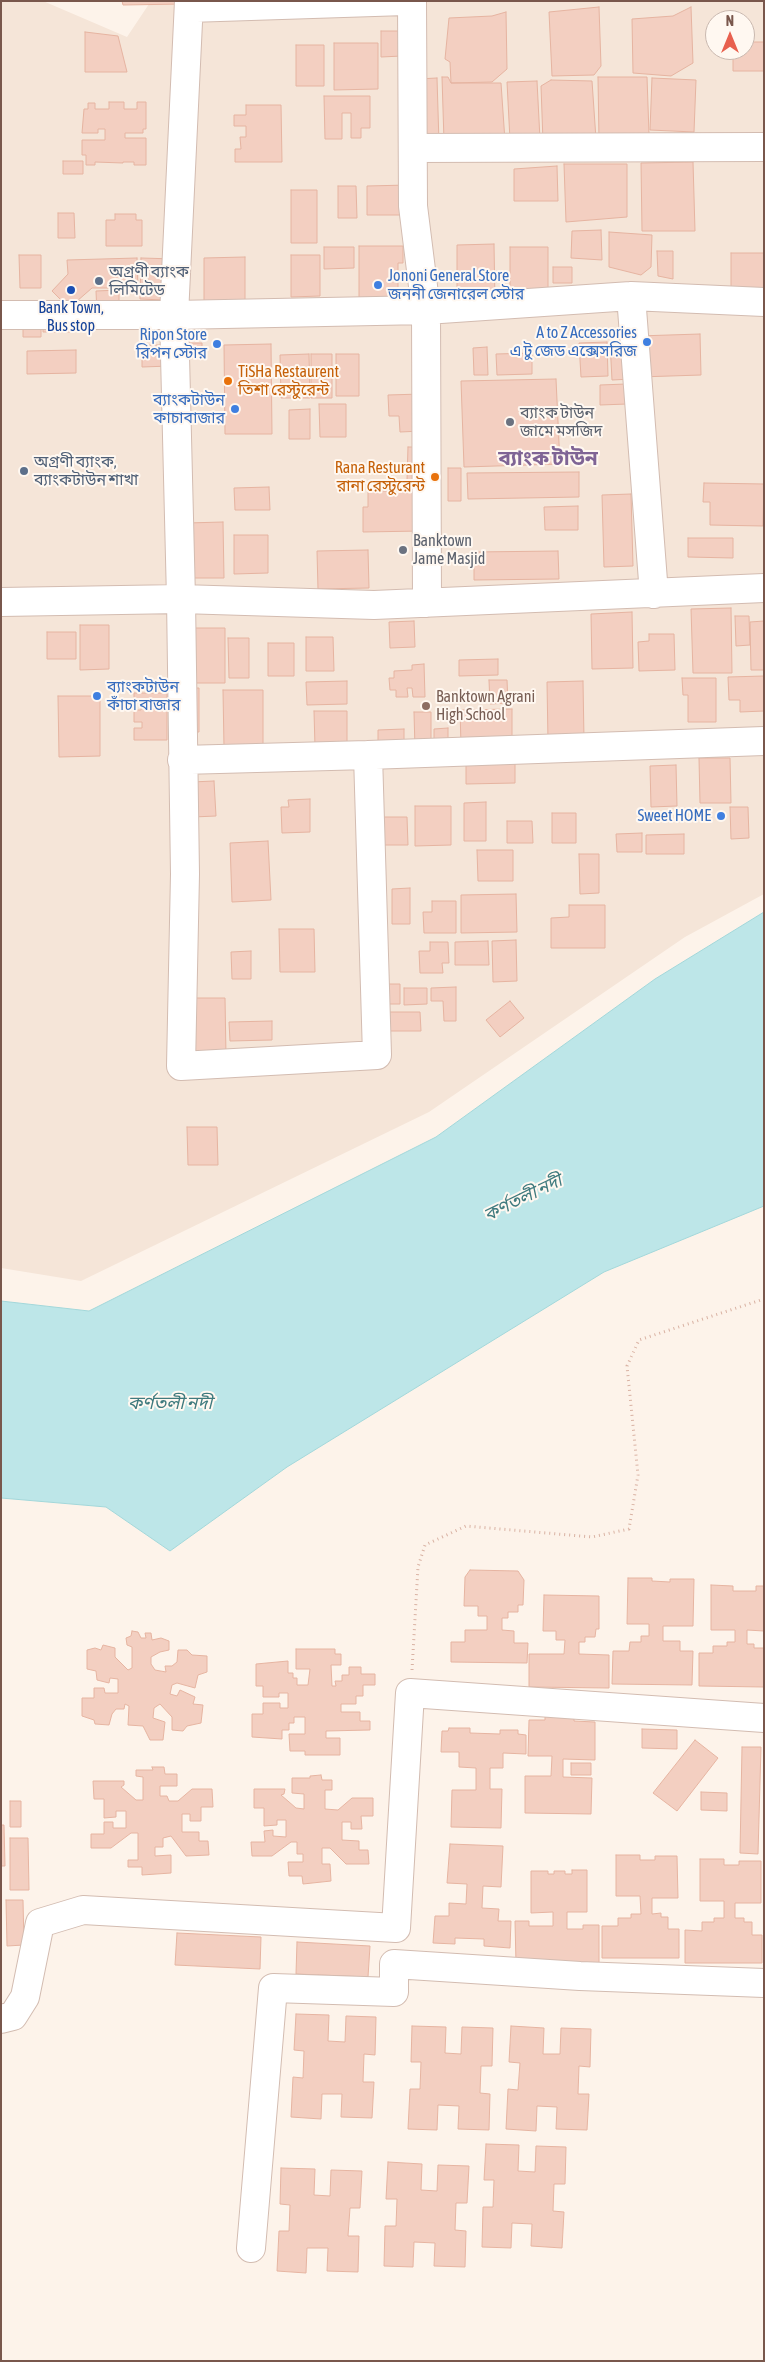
<!DOCTYPE html>
<html>
<head>
<meta charset="utf-8">
<style>
	body { margin:0 }
	#map { position:relative; width:765px; height:2362px; overflow:hidden; background:#fdf3ea; font-family:"Asap Condensed",sans-serif }
	canvas { display:block }
	.frame { position:absolute; inset:0; border:2px solid #79574c; pointer-events:none }
	.north { position:absolute; left:705px; top:10px; width:50px; height:50px; box-sizing:border-box; background:#fff8f1; border:1px solid #c9b8af; border-radius:50%; rotate:0deg; font-size:14px; font-weight:700; line-height:20px; text-align:center; color:#79574c }
	.north::after { content:''; display:block; margin:auto; width:18px; height:22px; background:#e8604e; clip-path:polygon(50% 0,100% 100%,50% 72%,0 100%) }
</style>
</head>
<body>
<div id="map">
<canvas width="765" height="2362"></canvas>
<div class="frame"></div>
<div class="north">N</div>
</div>
<script>
const c = document.querySelector('canvas').getContext('2d');
c.lineJoin = 'round';
function paint(path, color) {
  c.fillStyle = color;
  c.fill(path, 'evenodd');
}
function shape(rows) {
  const path = new Path2D();
  for (const r of rows) {
    path.moveTo(r[0], r[1]);
    for (let i = 2; i < r.length; i += 2) path.lineTo(r[i], r[i + 1]);
  }
  return path;
}
function stroke(path, color, width, dash) {
  c.strokeStyle = color;
  c.lineWidth = width;
  c.lineCap = dash ? 'butt' : 'round';
  c.setLineDash(dash || []);
  c.stroke(path);
}
function write(font, color, halo, rows, align = 'center') {
  c.font = font + ' "Asap Condensed","Noto Sans Bengali",sans-serif';
  c.lineWidth = 4;
  c.setLineDash([]);
  c.textBaseline = 'middle';
  c.strokeStyle = halo;
  c.fillStyle = color;
  for (const [text, x, y, turn = 0] of rows) {
    c.save();
    c.translate(x, y);
    c.rotate((+turn || 0) * Math.PI / 180);
    c.textAlign = isNaN(turn) ? turn : align;
    if (halo) c.strokeText(text, 0, 0);
    c.fillText(text, 0, 0);
    c.restore();
  }
}
paint(shape([
	[1,1,43,1,127,37,151,1,764,1,764,894,685,937,429,1112,81,1281,1,1268],
	[715,20,745,20,745,50,715,50]
]), '#f5e5d8');
const water = shape([
	[764,912,764,1206,604,1272,287,1467,170,1551,106,1507,1,1498,1,1301,89,1311,436,1137,655,979,764,912]
]);
paint(water, '#bde6e8');
stroke(water, '#a3d7da', 1);
const building = shape([
	[122,1,183,1,183,4,123,5,122,1],
	[599,7,601,66,594,75,552,76,549,12,599,7],
	[691,7,693,63,671,76,633,73,632,19,673,16,691,7],
	[506,12,507,69,492,82,451,83,450,62,445,59,449,18,492,16,506,12],
	[381,31,402,31,402,56,381,57,381,31],
	[85,32,118,36,127,72,85,72,85,32],
	[745,42,764,42,764,71,733,71,733,50,745,50,745,42],
	[334,43,378,43,378,89,334,90,334,43],
	[296,45,324,45,324,86,296,86,296,45],
	[442,77,448,77,451,83,501,83,505,141,444,141,442,77],
	[598,77,647,77,649,134,599,140,598,77],
	[437,78,439,143,418,143,418,79,437,78],
	[652,78,696,80,694,132,650,130,652,78],
	[551,80,592,81,596,139,543,142,541,86,551,80],
	[537,81,540,139,510,140,507,82,537,81],
	[324,96,370,96,370,128,361,128,361,138,351,138,351,113,342,113,342,139,325,139,324,96],
	[109,102,124,102,124,109,137,109,137,102,146,102,146,129,143,129,143,133,125,133,125,138,146,138,146,165,134,165,134,162,123,162,123,163,95,162,95,165,86,165,86,155,82,155,82,140,105,140,105,129,98,129,98,133,82,133,84,109,88,109,88,103,95,103,95,109,109,109,109,102],
	[246,105,281,105,282,162,235,162,235,149,241,149,240,137,246,137,246,126,234,126,234,115,246,115,246,105],
	[63,161,83,161,83,174,63,174,63,161],
	[693,162,695,231,642,231,641,163,693,162],
	[564,164,627,164,627,217,566,222,564,164],
	[557,166,558,201,514,201,514,169,557,166],
	[408,185,408,215,367,215,367,186,408,185],
	[338,186,356,186,357,218,338,218,338,186],
	[291,190,317,190,317,243,291,243,291,190],
	[58,213,74,213,75,238,58,238,58,213],
	[115,214,136,214,136,220,142,220,142,246,106,246,106,220,115,220,115,214],
	[601,230,602,260,571,258,572,231,601,230],
	[609,232,652,235,651,267,641,275,609,267,609,232],
	[494,244,495,302,457,302,457,245,494,244],
	[359,246,403,246,403,263,398,263,398,306,359,306,359,246],
	[324,247,354,247,354,268,324,269,324,247],
	[510,247,548,247,548,298,510,298,510,247],
	[657,251,673,251,673,279,658,276,657,251],
	[731,253,764,253,764,289,731,289,731,253],
	[19,255,41,255,41,288,20,288,19,255],
	[291,255,320,255,320,296,291,297,291,255],
	[245,257,245,304,204,305,204,258,245,257],
	[137,258,138,288,92,288,69,308,52,291,68,274,67,260,137,258],
	[141,258,175,259,164,300,140,299,141,258],
	[553,267,572,267,572,283,553,283,553,267],
	[119,290,119,314,97,314,96,291,119,290],
	[70,316,70,332,43,332,43,317,70,316],
	[23,320,41,320,41,337,23,337,23,320],
	[700,334,701,375,639,377,638,336,700,334],
	[631,341,632,379,612,380,610,342,631,341],
	[607,342,608,376,581,377,579,343,607,342],
	[178,343,202,343,202,356,178,357,178,343],
	[271,344,272,434,225,434,224,345,271,344],
	[142,345,170,345,170,366,142,367,142,345],
	[487,347,488,375,474,375,473,348,487,347],
	[76,350,76,373,27,374,27,351,76,350],
	[532,353,532,374,497,375,496,354,532,353],
	[309,354,310,398,281,398,280,355,309,354],
	[311,354,332,354,332,398,311,398,311,354],
	[336,354,359,354,359,396,336,396,336,354],
	[556,379,560,464,464,467,461,381,556,379],
	[626,384,627,404,600,405,600,385,626,384],
	[421,394,422,431,400,432,399,416,389,416,388,395,421,394],
	[319,404,346,404,346,437,320,437,319,404],
	[310,409,310,439,289,439,289,410,310,409],
	[408,447,422,447,422,480,407,480,408,447],
	[448,468,461,468,461,501,448,501,448,468],
	[579,472,579,497,468,499,467,473,579,472],
	[704,483,764,484,763,526,710,525,710,502,703,502,704,483],
	[269,487,270,510,235,510,234,488,269,487],
	[368,491,420,491,421,531,363,532,363,507,368,507,368,491],
	[631,494,633,566,604,567,602,495,631,494],
	[578,506,578,530,545,530,544,507,578,506],
	[223,522,224,578,188,578,187,523,223,522],
	[234,535,268,535,268,573,234,574,234,535],
	[688,538,733,538,733,558,688,557,688,538],
	[368,550,369,588,318,589,317,551,368,550],
	[558,551,559,579,474,580,474,552,558,551],
	[731,608,732,673,693,673,691,609,731,608],
	[632,612,633,668,592,669,591,614,632,612],
	[735,616,749,616,750,645,736,646,735,616],
	[414,621,415,647,390,648,389,622,414,621],
	[764,621,764,670,751,670,750,622,764,621],
	[80,625,109,625,109,669,80,670,80,625],
	[193,628,225,628,225,683,193,683,193,628],
	[47,632,76,632,76,659,47,659,47,632],
	[649,634,674,634,675,670,639,671,638,642,649,641,649,634],
	[306,637,333,637,334,671,306,671,306,637],
	[228,638,249,638,249,678,229,678,228,638],
	[268,643,294,643,294,676,268,676,268,643],
	[498,659,498,675,459,676,459,660,498,659],
	[424,664,425,697,413,697,412,688,407,688,408,697,396,697,396,690,390,690,389,678,394,678,394,671,412,670,412,665,424,664],
	[764,676,764,711,740,712,740,700,729,700,728,677,764,676],
	[682,678,716,678,716,722,688,722,688,695,683,695,682,678],
	[489,680,507,680,508,703,490,704,489,680],
	[347,681,347,704,307,705,306,682,347,681],
	[583,681,584,740,548,741,547,682,583,681],
	[184,688,199,688,199,732,185,732,184,688],
	[223,690,263,690,263,747,224,747,223,690],
	[134,693,167,693,167,740,134,740,134,728,142,728,142,722,134,722,134,710,141,710,141,700,134,700,134,693],
	[58,696,100,696,100,756,59,757,58,696],
	[512,709,512,744,461,745,460,710,512,709],
	[314,711,347,711,347,747,315,747,314,711],
	[414,712,431,712,431,748,415,749,414,712],
	[448,728,448,744,434,744,434,729,448,728],
	[404,729,404,746,378,746,378,730,404,729],
	[515,753,515,783,466,784,466,754,515,753],
	[699,758,730,758,731,803,700,803,699,758],
	[676,765,677,806,651,807,650,766,676,765],
	[214,781,216,816,193,817,192,782,214,781],
	[310,799,310,832,282,833,281,807,289,807,288,800,310,799],
	[486,802,486,841,464,841,464,803,486,802],
	[415,806,451,806,451,845,415,846,415,806],
	[730,807,748,807,749,838,731,839,730,807],
	[552,813,576,813,576,843,552,843,552,813],
	[380,817,407,817,408,845,380,845,380,817],
	[507,821,532,821,533,843,507,843,507,821],
	[642,833,642,852,617,852,616,834,642,833],
	[684,834,684,854,646,854,646,835,684,834],
	[268,841,271,900,232,902,230,843,268,841],
	[477,850,513,850,513,881,478,881,477,850],
	[579,854,599,854,599,893,580,894,579,854],
	[410,888,410,924,392,924,392,889,410,888],
	[516,894,517,932,461,933,461,895,516,894],
	[432,901,456,901,456,933,424,933,423,912,432,912,432,901],
	[569,905,605,905,605,948,551,948,551,918,569,917,569,905],
	[279,929,314,929,315,972,280,972,279,929],
	[516,940,517,981,493,982,492,941,516,940],
	[488,941,489,965,455,965,455,942,488,941],
	[430,942,448,942,449,963,442,963,443,973,420,973,419,951,430,951,430,942],
	[251,951,251,979,232,979,231,952,251,951],
	[386,984,400,984,400,1004,387,1004,386,984],
	[456,987,456,1021,444,1021,443,1001,431,1001,431,988,456,987],
	[404,988,427,988,427,1004,404,1005,404,988],
	[188,998,225,998,226,1056,190,1057,188,998],
	[510,1001,524,1018,500,1037,486,1020,510,1001],
	[388,1012,420,1012,421,1031,388,1031,388,1012],
	[272,1021,272,1040,230,1041,229,1022,272,1021],
	[187,1127,217,1127,218,1165,188,1165,187,1127],
	[470,1570,518,1571,524,1580,523,1605,518,1605,518,1612,508,1612,508,1618,502,1618,502,1630,514,1631,514,1643,528,1643,527,1663,451,1662,451,1642,465,1642,465,1630,487,1630,487,1616,478,1616,478,1606,464,1606,465,1577,470,1570],
	[628,1578,652,1578,652,1581,670,1582,670,1579,694,1579,693,1626,663,1626,663,1641,680,1641,680,1651,693,1651,692,1685,612,1684,613,1651,629,1651,630,1642,641,1642,641,1636,649,1636,649,1624,627,1624,628,1578],
	[711,1585,733,1586,733,1591,756,1591,756,1586,764,1586,764,1631,747,1630,747,1644,754,1644,754,1648,764,1648,764,1687,699,1686,699,1653,713,1653,713,1646,727,1646,727,1642,735,1642,735,1630,711,1630,711,1585],
	[544,1595,599,1596,599,1629,596,1629,595,1637,585,1637,585,1642,579,1642,579,1654,609,1655,609,1688,529,1687,529,1654,564,1654,565,1640,556,1640,556,1631,543,1631,544,1595],
	[132,1631,138,1632,141,1638,146,1638,145,1633,151,1633,152,1640,161,1638,169,1641,169,1650,160,1652,151,1657,151,1664,155,1670,166,1672,165,1666,172,1666,177,1662,178,1650,187,1650,192,1655,207,1656,207,1672,198,1675,195,1688,177,1683,172,1685,170,1694,177,1696,180,1690,195,1697,193,1704,203,1705,201,1723,187,1726,183,1731,172,1730,172,1717,160,1704,154,1708,153,1718,165,1722,163,1740,150,1740,143,1726,128,1725,129,1706,125,1704,124,1709,116,1709,112,1714,109,1725,95,1724,94,1720,82,1716,82,1698,94,1698,94,1688,104,1688,105,1693,118,1693,118,1679,110,1678,109,1683,97,1680,96,1671,87,1669,87,1650,95,1648,101,1650,103,1645,115,1648,115,1657,128,1670,132,1668,132,1647,127,1645,126,1638,131,1636,132,1631],
	[296,1649,335,1649,335,1654,341,1654,341,1665,331,1665,332,1686,336,1686,335,1681,342,1681,342,1675,349,1675,349,1667,361,1667,361,1674,375,1674,375,1685,363,1685,363,1696,356,1696,356,1704,341,1704,341,1712,360,1712,360,1721,370,1721,370,1730,326,1731,326,1738,340,1738,340,1755,305,1755,305,1751,290,1751,289,1734,305,1734,305,1717,294,1717,294,1723,289,1723,289,1730,282,1730,282,1739,252,1737,252,1714,263,1714,263,1703,280,1703,280,1708,288,1708,288,1693,279,1693,279,1697,263,1697,263,1686,256,1686,256,1664,288,1661,288,1673,293,1673,293,1678,297,1678,297,1685,308,1685,310,1669,296,1669,296,1649],
	[545,1716,574,1717,574,1721,595,1722,595,1760,563,1759,563,1777,592,1778,591,1814,525,1813,525,1776,551,1776,552,1756,528,1756,529,1720,545,1720,545,1716],
	[449,1728,470,1728,470,1733,500,1734,500,1730,518,1730,518,1734,526,1735,526,1754,503,1753,503,1768,490,1768,490,1789,502,1789,501,1828,451,1827,452,1790,476,1790,476,1768,459,1767,459,1752,441,1752,442,1731,448,1731,449,1728],
	[642,1729,677,1730,677,1749,642,1748,642,1729],
	[695,1740,718,1758,677,1811,653,1793,695,1740],
	[742,1747,761,1747,758,1854,740,1853,742,1747],
	[571,1763,591,1763,591,1775,571,1775,571,1763],
	[152,1767,164,1767,165,1774,177,1774,177,1786,160,1786,160,1796,167,1796,169,1801,178,1801,192,1789,212,1789,213,1807,201,1807,201,1821,190,1821,190,1814,182,1814,182,1832,199,1832,199,1841,208,1841,209,1855,186,1856,171,1836,163,1838,163,1847,155,1847,155,1856,171,1855,171,1873,142,1875,142,1867,128,1867,128,1860,138,1860,138,1833,131,1833,111,1848,91,1848,91,1834,104,1834,104,1822,113,1822,113,1828,126,1828,126,1811,116,1811,116,1817,104,1818,104,1799,94,1799,93,1781,124,1781,124,1785,121,1787,136,1800,143,1800,143,1777,136,1776,136,1770,153,1770,152,1767],
	[321,1775,322,1780,332,1780,332,1790,325,1790,325,1809,338,1810,352,1798,373,1798,373,1816,361,1816,362,1829,351,1829,351,1822,342,1822,342,1840,359,1841,359,1850,368,1850,369,1864,346,1864,330,1848,322,1848,322,1864,330,1864,331,1881,303,1884,302,1876,289,1876,288,1862,303,1862,303,1854,297,1854,297,1842,291,1842,272,1856,252,1856,251,1842,265,1842,264,1831,273,1830,273,1836,286,1837,286,1820,277,1820,277,1825,264,1826,264,1808,254,1808,254,1789,285,1789,284,1794,281,1795,296,1808,304,1809,304,1794,292,1793,292,1778,310,1778,310,1776,321,1775],
	[701,1792,727,1793,727,1811,701,1810,701,1792],
	[10,1801,21,1801,21,1827,10,1827,10,1801],
	[1,1825,4,1825,5,1866,1,1866,1,1825],
	[10,1838,28,1838,29,1890,10,1890,10,1838],
	[450,1844,503,1846,501,1887,483,1886,482,1908,499,1909,498,1921,511,1921,510,1948,484,1946,484,1939,455,1938,455,1944,433,1943,435,1916,449,1916,449,1903,466,1904,467,1884,447,1883,450,1844],
	[616,1855,640,1855,640,1860,655,1860,655,1856,677,1856,678,1898,652,1898,652,1914,661,1913,661,1917,668,1917,668,1929,679,1929,679,1958,602,1958,602,1926,618,1926,618,1918,631,1918,631,1914,641,1914,640,1896,616,1896,616,1855],
	[700,1859,724,1859,724,1865,739,1865,739,1861,761,1861,761,1903,735,1903,735,1918,744,1918,744,1922,752,1922,752,1935,762,1935,762,1963,685,1963,685,1930,702,1931,702,1922,714,1922,714,1918,724,1918,724,1901,700,1901,700,1859],
	[572,1870,587,1870,587,1912,567,1912,567,1929,583,1929,583,1925,599,1925,599,1963,516,1964,515,1921,529,1921,529,1926,553,1926,553,1912,531,1913,531,1871,548,1871,548,1874,554,1874,554,1871,565,1871,565,1874,572,1874,572,1870],
	[6,1900,23,1900,24,1945,7,1946,6,1900],
	[177,1933,261,1937,260,1969,175,1965,177,1933],
	[297,1942,370,1946,368,1977,296,1974,297,1942],
	[296,2014,329,2015,328,2041,345,2042,346,2016,376,2017,375,2055,364,2054,363,2082,374,2082,372,2118,341,2117,342,2094,322,2094,321,2119,291,2117,293,2077,303,2078,304,2051,294,2050,296,2014],
	[412,2026,446,2027,445,2053,461,2054,462,2027,493,2028,492,2066,481,2066,480,2093,490,2094,489,2130,458,2129,459,2106,438,2105,437,2130,408,2129,410,2089,420,2089,421,2062,411,2062,412,2026],
	[511,2026,544,2028,543,2054,560,2054,561,2028,591,2029,590,2067,579,2066,578,2094,589,2094,587,2130,556,2129,557,2107,537,2106,536,2131,506,2129,508,2089,518,2090,520,2063,509,2062,511,2026],
	[486,2144,519,2145,518,2171,535,2172,536,2146,566,2147,565,2184,554,2184,553,2211,564,2212,562,2248,531,2246,532,2224,512,2223,511,2248,482,2247,483,2207,493,2207,494,2180,484,2180,486,2144],
	[388,2162,422,2164,421,2190,437,2191,438,2165,469,2166,467,2203,456,2203,455,2230,466,2231,465,2267,434,2266,435,2243,414,2242,413,2267,384,2266,385,2226,396,2226,397,2199,386,2199,388,2162],
	[281,2168,315,2169,314,2195,330,2196,331,2170,362,2171,360,2208,350,2208,348,2236,359,2236,358,2272,327,2271,328,2248,307,2248,306,2273,277,2271,279,2231,289,2231,290,2205,280,2204,281,2168]
]);
paint(building, '#f3cfc1');
stroke(building, '#e6b4a1', 1);
const minor = shape([
	[189,1,174,315,181,599,185,874,181,1066,377,1055,368,755,764,741],
	[412,1,413,206,426,310,427,603],
	[189,8,405,1],
	[414,148,764,147],
	[631,296,654,594],
	[1,315,174,315,426,310,631,296,764,302],
	[1,602,181,599,374,605,764,588],
	[182,760,368,755],
	[1,2019,13,2016,25,1997,40,1923,83,1910,396,1928,410,1693,764,1718],
	[251,2248,273,1988,394,1992,394,1964,580,1976,764,1983]
]);
stroke(minor, '#d3bcb1', 30);
stroke(shape([
	[412,1670,418,1567,425,1545,466,1526,592,1537,629,1529,638,1475,627,1366,639,1340,764,1299]
]), '#d9b2a3', 3, [1, 4]);
stroke(minor, '#fff', 28);
for (const [x, y, r, color] of [
	[99,281,5,"#5c6f8a"],
	[378,285,5,"#3f7fe0"],
	[71,290,5,"#1a4fb4"],
	[647,342,5,"#3f7fe0"],
	[217,344,5,"#3f7fe0"],
	[228,381,5,"#e8710a"],
	[235,409,5,"#3f7fe0"],
	[510,422,5,"#6b7280"],
	[24,471,5,"#5c6f8a"],
	[435,477,5,"#e8710a"],
	[403,550,5,"#6b7280"],
	[97,696,5,"#3f7fe0"],
	[426,706,5,"#8d6e63"],
	[721,816,5,"#3f7fe0"]
]) {
  const dot = new Path2D();
  dot.arc(x, y, r, 0, 2 * Math.PI);
  c.fillStyle = color;
  c.fill(dot);
  stroke(dot, '#fff8f1', 2);
}
write('16px', '#4e5e75', '#fff8f1', [
	["অগ্রণী ব্যাংক",109,272],
	["লিমিটেড",109,290],
	["অগ্রণী ব্যাংক,",34,462],
	["ব্যাংকটাউন শাখা",34,480]
], 'left');
write('16px', '#366cbe', '#fff8f1', [
	["Jononi General Store",388,276,"left"],
	["জননী জেনারেল স্টোর",388,294,"left"],
	["A to Z Accessories",637,333],
	["এ টু জেড এক্সেসরিজ",637,351],
	["Ripon Store",207,335],
	["রিপন স্টোর",207,353],
	["ব্যাংকটাউন",225,400],
	["কাচাবাজার",225,418],
	["ব্যাংকটাউন",107,687,"left"],
	["কাঁচা বাজার",107,705,"left"],
	["Sweet HOME",711,816]
], 'right');
write('16px', '#164399', '#fff8f1', [
	["Bank Town,",71,308],
	["Bus stop",71,326]
]);
write('16px', '#c56008', '#fff8f1', [
	["TiSHa Restaurent",238,372],
	["তিশা রেস্টুরেন্ট",238,390],
	["Rana Resturant",425,468,"right"],
	["রানা রেস্টুরেন্ট",425,486,"right"]
], 'left');
write('16px', '#5b616d', '#fff8f1', [
	["ব্যাংক টাউন",520,413],
	["জামে মসজিদ",520,431],
	["Banktown",413,541],
	["Jame Masjid",413,559]
], 'left');
write('16px', '#785e54', '#fff8f1', [
	["Banktown Agrani",436,697],
	["High School",436,715]
], 'left');
write('italic 18px', '#3f7a7e', '#fff8f1', [
	["কর্ণতলী নদী",523,1198,-26],
	["কর্ণতলী নদী",170,1403]
]);
write('bold 21px', '#7f6495', '#fff8f1', [
	["ব্যাংক টাউন",548,458]
]);
</script>
</body>
</html>
